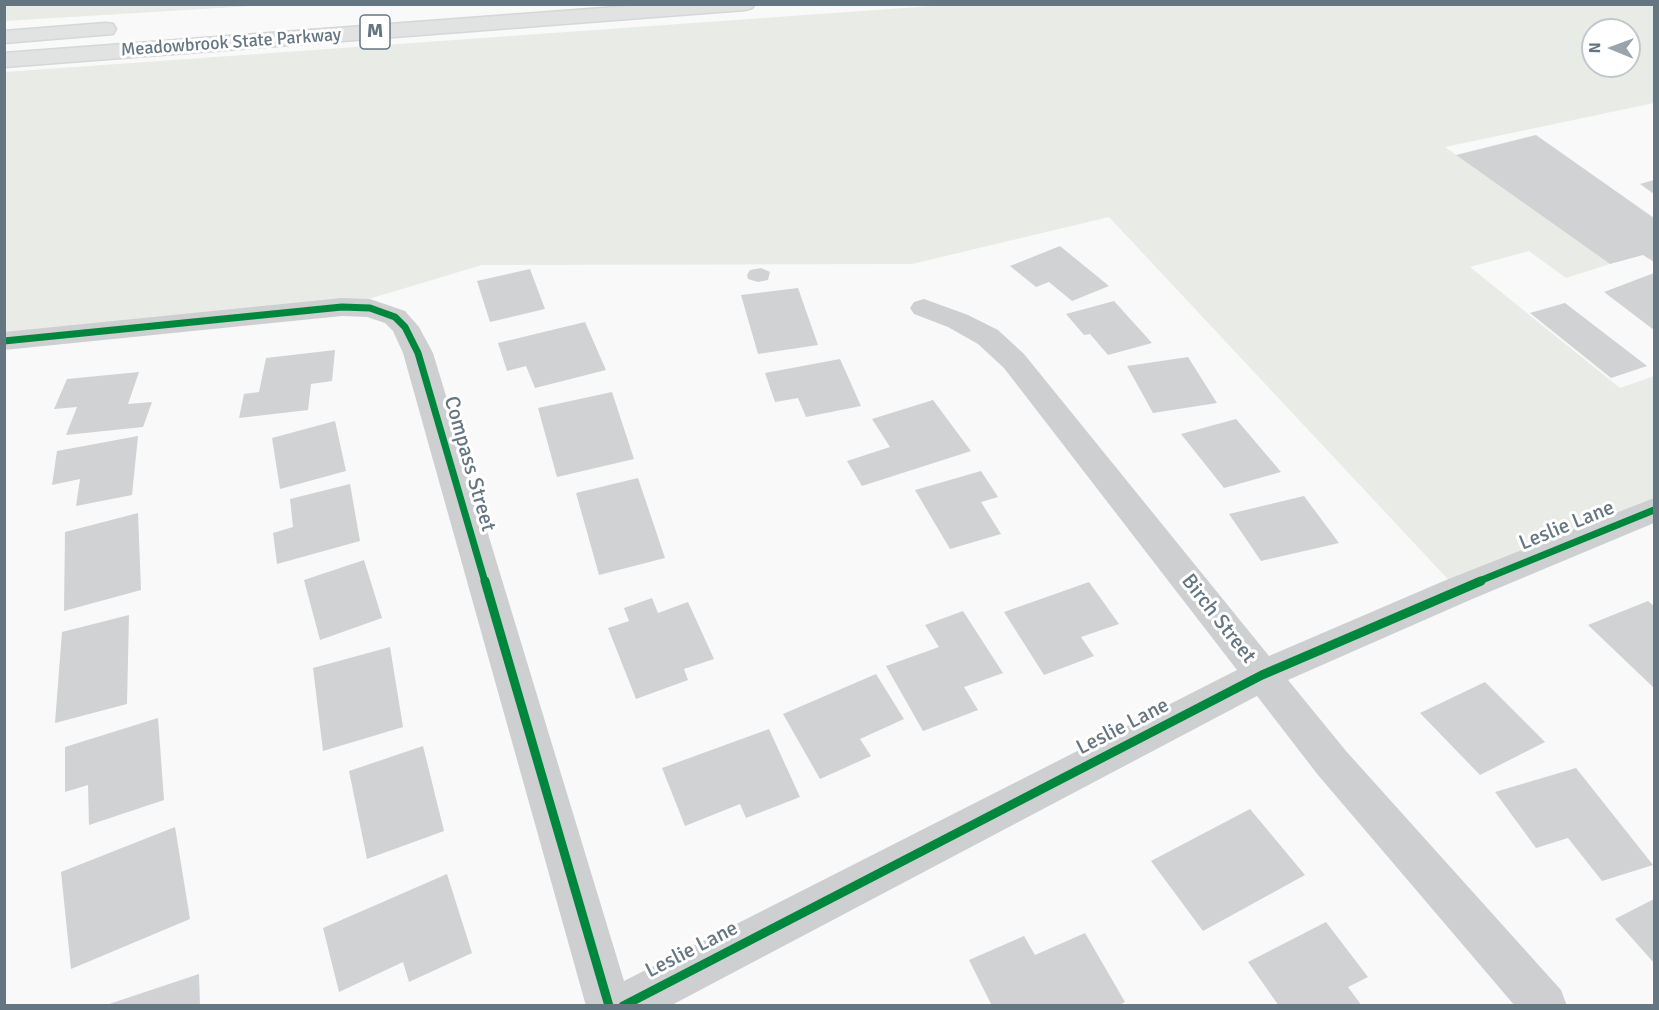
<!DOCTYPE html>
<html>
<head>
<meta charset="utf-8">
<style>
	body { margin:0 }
	#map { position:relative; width:1659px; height:1010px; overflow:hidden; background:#f9f9f9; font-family:Signika,sans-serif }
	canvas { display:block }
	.frame { position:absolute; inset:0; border:6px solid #657683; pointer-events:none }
	.north { position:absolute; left:1581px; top:18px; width:60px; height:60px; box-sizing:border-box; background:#fff; border:2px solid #c1c8cd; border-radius:50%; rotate:271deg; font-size:16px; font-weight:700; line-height:24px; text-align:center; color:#657683 }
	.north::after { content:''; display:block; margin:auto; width:21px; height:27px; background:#99a4ac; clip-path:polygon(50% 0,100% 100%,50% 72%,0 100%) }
</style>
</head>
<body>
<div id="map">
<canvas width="1659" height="1010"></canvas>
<div class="frame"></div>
<div class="north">N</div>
</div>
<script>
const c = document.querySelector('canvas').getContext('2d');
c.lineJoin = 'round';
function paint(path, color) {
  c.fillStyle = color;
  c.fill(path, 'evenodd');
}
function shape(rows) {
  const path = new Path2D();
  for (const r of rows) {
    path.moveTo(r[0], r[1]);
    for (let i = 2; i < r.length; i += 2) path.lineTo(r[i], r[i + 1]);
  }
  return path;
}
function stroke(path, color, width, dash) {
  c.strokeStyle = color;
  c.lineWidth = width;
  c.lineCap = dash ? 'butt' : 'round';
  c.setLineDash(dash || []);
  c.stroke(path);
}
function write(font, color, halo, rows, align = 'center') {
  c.font = font + ' Signika,sans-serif';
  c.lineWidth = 6;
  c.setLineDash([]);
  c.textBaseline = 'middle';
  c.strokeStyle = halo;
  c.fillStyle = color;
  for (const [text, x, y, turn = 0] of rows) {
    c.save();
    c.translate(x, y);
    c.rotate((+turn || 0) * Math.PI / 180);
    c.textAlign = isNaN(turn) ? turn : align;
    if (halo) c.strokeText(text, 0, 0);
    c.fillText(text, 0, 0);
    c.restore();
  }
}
paint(shape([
	[5,4,267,4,267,5,5,21],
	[946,5,1654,5,1654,103,1445,147,1610,264,1566,278,1529,251,1470,267,1620,388,1654,376,1654,510,1458,590,1109,217,912,264,482,265,342,307,5,341,5,72],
	[1593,30,1629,30,1629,66,1593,66]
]), '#e8ebe6');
paint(shape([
	[1536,135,1654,218,1654,262,1643,255,1610,264,1456,155],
	[1654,180,1654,194,1640,184],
	[1060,246,1109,286,1072,301,1049,282,1036,287,1010,266],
	[761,268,770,272,768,280,758,282,748,279,747,275,750,270],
	[530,269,545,309,490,322,477,281],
	[1654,273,1654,330,1604,292],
	[798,288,818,345,758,354,741,295],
	[1114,301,1152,343,1108,355,1090,334,1084,335,1066,314],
	[1565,303,1647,366,1611,378,1530,313],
	[585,322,606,370,535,388,526,366,507,371,498,343],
	[335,350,332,381,311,384,308,410,239,418,244,394,259,392,266,358],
	[1188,357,1217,403,1153,413,1127,366],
	[840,359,861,406,806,417,798,398,775,402,765,373],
	[139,372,128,404,152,402,143,427,66,435,77,407,54,409,67,379],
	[612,392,634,459,557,477,538,408],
	[933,400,971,451,862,486,847,461,890,447,872,419],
	[1236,419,1281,472,1224,488,1181,434],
	[335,421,346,471,280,489,272,438],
	[138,436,132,495,76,506,80,479,52,485,57,451],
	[981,471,998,497,981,502,1001,534,950,549,915,490],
	[638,478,665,558,599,575,576,493],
	[350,484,360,541,277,564,273,533,293,527,290,499],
	[1304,496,1339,543,1261,561,1229,514],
	[138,513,141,590,64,611,65,532],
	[364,560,382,618,320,640,304,580],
	[1089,582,1119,624,1081,637,1094,656,1044,675,1004,612],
	[652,598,658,613,688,602,714,659,684,669,688,680,636,699,608,628,629,621,624,608],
	[1648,601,1654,606,1654,688,1588,625],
	[963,611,1003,673,964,687,978,710,923,731,886,666,939,647,925,625],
	[129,615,127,704,55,723,62,632],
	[390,647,403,727,323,751,313,668],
	[876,674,904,719,860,739,871,756,820,779,783,714],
	[1485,682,1545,742,1480,775,1420,713],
	[158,718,164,800,89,825,88,785,65,792,65,747],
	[769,729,800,797,746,818,740,804,685,826,662,768],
	[423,746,444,831,367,859,349,771],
	[1576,768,1653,865,1602,881,1568,838,1536,848,1495,792],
	[1250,809,1305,875,1203,931,1151,861],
	[175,827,190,919,71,969,61,872],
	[447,874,472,953,409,982,403,962,339,992,323,928],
	[1654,899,1654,963,1615,919],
	[1326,922,1368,977,1348,987,1362,1006,1279,1006,1248,962],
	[1085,933,1125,1002,1117,1006,992,1006,969,960,1024,936,1035,955],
	[199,974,200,1006,106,1006,106,1005]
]), '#d0d2d3');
const highway = shape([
	[656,4,755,4,752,8,745,10,4,67,4,53,656,4],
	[105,23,113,24,116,29,113,34,4,43,4,31,105,23]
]);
stroke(highway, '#d5d6d6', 3);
paint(shape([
	[342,298,370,299,405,311,419,327,433,353,624,981,1237,670,1004,368,978,344,948,327,914,314,910,308,914,302,924,299,968,315,998,330,1024,354,1269,656,1446,580,1654,498,1654,523,1470,600,1288,680,1346,751,1561,990,1567,1006,1515,1006,1318,775,1257,696,670,1006,586,1006,403,353,393,331,385,323,367,317,342,316,4,350,4,332,342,298]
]), '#cecfd0');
paint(highway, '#e1e2e2');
stroke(shape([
	[4,341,342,307,370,308,395,317,405,327,418,353,485,582],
	[1477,582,1654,510]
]), '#00873e', 7);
stroke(shape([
	[485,581,609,1006],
	[623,1006,1262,675,1481,581]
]), '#00873e', 9);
write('18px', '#657683', '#fff', [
	["Meadowbrook State Parkway",231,43,-4]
]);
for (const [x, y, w] of [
	[375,32,30]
]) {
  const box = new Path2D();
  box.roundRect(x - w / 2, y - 17, w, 34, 4.5);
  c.fillStyle = '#fff';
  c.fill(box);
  stroke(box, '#657683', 1.5);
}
write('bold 20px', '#657683', null, [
	["M",375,32]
]);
write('21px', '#657683', '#fff', [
	["Compass Street",469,464,74],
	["Leslie Lane",1567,526,-22],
	["Birch Street",1218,619,52],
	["Leslie Lane",1123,727,-27],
	["Leslie Lane",692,950,-27]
]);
</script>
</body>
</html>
